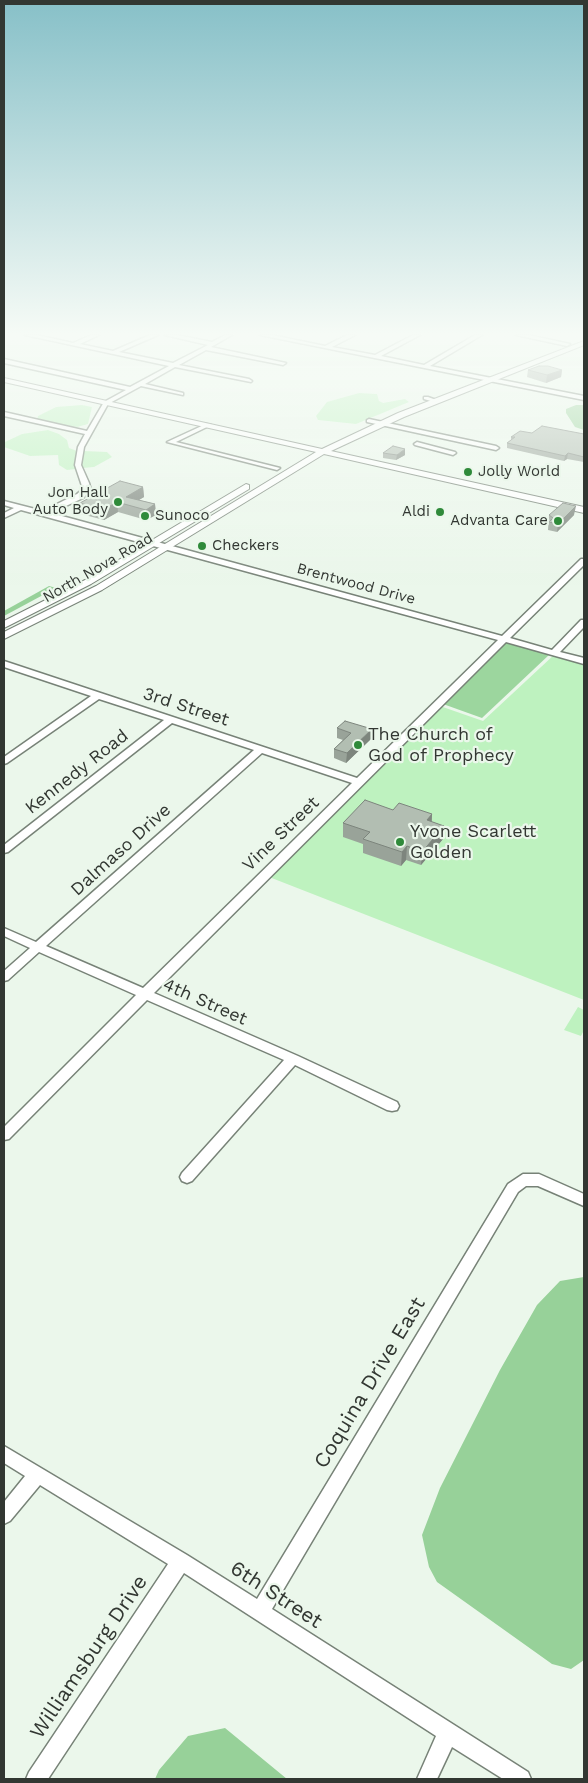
<!DOCTYPE html>
<html>
<head>
<meta charset="utf-8">
<style>
	body { margin:0 }
	#map { position:relative; width:588px; height:1783px; overflow:hidden; background:#ebf7eb; font-family:"Work Sans",sans-serif }
	canvas { display:block }
	.frame { position:absolute; inset:0; border:5px solid #323732; pointer-events:none }
</style>
</head>
<body>
<div id="map">
<canvas width="588" height="1783"></canvas>
<div class="frame"></div>
</div>
<script>
const c = document.querySelector('canvas').getContext('2d');
c.lineJoin = 'round';
function paint(path, color) {
  c.fillStyle = color;
  c.fill(path, 'evenodd');
}
function shape(rows) {
  const path = new Path2D();
  for (const r of rows) {
    path.moveTo(r[0], r[1]);
    for (let i = 2; i < r.length; i += 2) path.lineTo(r[i], r[i + 1]);
  }
  return path;
}
function stroke(path, color, width, dash) {
  c.strokeStyle = color;
  c.lineWidth = width;
  c.lineCap = dash ? 'butt' : 'round';
  c.setLineDash(dash || []);
  c.stroke(path);
}
function write(font, color, halo, rows, align = 'center') {
  c.font = font + ' "Work Sans",sans-serif';
  c.lineWidth = 4.5;
  c.setLineDash([]);
  c.textBaseline = 'middle';
  c.strokeStyle = halo;
  c.fillStyle = color;
  for (const [text, x, y, turn = 0] of rows) {
    c.save();
    c.translate(x, y);
    c.rotate((+turn || 0) * Math.PI / 180);
    c.textAlign = isNaN(turn) ? turn : align;
    if (halo) c.strokeText(text, 0, 0);
    c.fillText(text, 0, 0);
    c.restore();
  }
}
paint(shape([
	[359,393,377,394,379,401,383,403,405,399,409,402,356,424,318,420,316,416,327,402],
	[82,405,92,407,88,424,77,427,37,420,38,416,56,407],
	[48,430,59,434,67,440,69,448,77,451,74,465,76,469,67,470,59,465,58,455,30,456,4,447,5,442,22,434],
	[83,451,107,452,112,457,94,467,82,468,81,465],
	[504,639,584,661,584,1000,264,875,437,705,483,721,555,654],
	[578,1007,584,1010,584,1030,581,1036,564,1030]
]), '#bef2bf');
paint(shape([
	[506,642,550,654,482,718,443,704]
]), '#9cd69e');
paint(shape([
	[576,405,584,405,584,430,575,427,566,413,566,409],
	[584,1277,584,1660,571,1669,552,1664,437,1582,429,1567,422,1535,440,1488,500,1370,537,1305,560,1281],
	[225,1728,287,1779,155,1779,159,1770,188,1736]
]), '#97d199');
paint(shape([
	[49,586,56,588,4,616,4,611,49,586]
]), '#97d199');
const minor = shape([
	[25,335,37,335,73,343,91,335,99,335,80,344,113,351,150,335,158,335,119,352,173,363,208,345,165,335,177,335,212,342,225,335,232,335,211,347,286,363,283,365,206,350,179,365,249,379,252,381,251,382,175,367,145,384,183,393,183,395,141,386,108,404,84,447,81,465,89,483,91,490,83,498,51,513,502,636,581,559,584,559,584,565,510,638,552,650,581,620,584,620,584,627,560,652,584,658,584,664,506,642,154,993,298,1056,397,1102,399,1106,397,1110,392,1111,387,1110,295,1065,192,1181,187,1183,182,1181,180,1177,182,1173,284,1060,147,1000,9,1139,4,1140,4,1127,136,995,39,952,8,980,4,981,4,971,30,948,4,936,4,928,36,942,254,750,172,723,8,852,4,853,4,845,164,720,99,699,7,763,4,764,4,757,91,696,4,667,4,661,357,778,498,640,21,510,4,518,4,513,14,508,4,505,4,501,43,511,77,494,83,489,75,465,78,447,85,434,4,416,4,412,87,431,104,402,126,390,4,363,4,359,130,387,169,366,25,335],
	[262,753,352,783,143,988,46,946,262,753],
	[260,335,272,335,325,346,347,335,355,335,332,347,375,355,413,335,420,335,381,356,424,365,475,335,482,335,430,366,584,396,584,400,260,335],
	[516,335,529,335,570,344,567,346,516,335],
	[424,397,428,397,439,401,434,402,424,399,424,397],
	[369,419,496,446,499,448,496,450,367,422,367,420,369,419],
	[206,424,211,425,176,442,280,468,277,470,167,442,206,424],
	[417,442,455,452,456,453,453,455,415,445,414,444,417,442],
	[523,1174,539,1174,584,1194,584,1206,538,1186,526,1186,518,1192,272,1609,528,1772,531,1779,503,1779,452,1747,437,1779,417,1779,436,1736,184,1573,48,1779,26,1779,29,1772,168,1564,40,1485,10,1521,4,1524,4,1502,25,1476,4,1463,4,1446,187,1555,257,1599,508,1184,523,1174]
]);
const major = shape([
	[584,341,584,345,404,417,331,451,584,507,584,513,324,454,102,590,4,639,4,632,96,586,316,452,4,382,4,378,322,449,398,413,584,341],
	[246,484,249,485,249,489,91,584,4,628,4,621,85,580,246,484]
]);
stroke(minor, '#778277', 3);
stroke(major, '#778277', 2);
paint(minor, '#fff');
paint(major, '#fff');
paint(shape([
	[528,370,562,370,561,377,546,383,527,377],
	[532,433,584,434,584,462,567,459,564,461,507,448,507,443,511,440,511,437],
	[383,453,405,455,396,460,383,458],
	[143,487,144,497,139,500,155,504,156,515,146,520,118,512,104,520,81,514,80,503],
	[549,515,574,515,557,532,548,530],
	[337,728,371,739,346,763,334,758,334,749,343,740,337,738],
	[393,810,432,814,432,822,444,826,443,839,421,865,406,860,401,866,363,853,363,844,343,837,343,823]
]), '#99a399');
paint(shape([
	[562,370,561,377,546,383,547,375],
	[405,449,405,455,396,460,397,455],
	[568,453,567,459,564,461,565,456],
	[143,487,144,497,130,505,126,497],
	[117,502,118,512,104,520,103,510],
	[155,504,156,515,146,520,146,510],
	[576,506,574,515,557,532,558,524],
	[372,729,371,739,346,763,347,753],
	[432,814,431,828,427,820],
	[444,826,443,839,421,865,422,852],
	[407,846,406,860,401,866,402,852]
]), '#7d857d');
const building = shape([
	[539,366,548,366,562,370,547,375,528,370,539,366],
	[542,426,584,434,584,457,568,453,565,456,507,443,515,437,511,437,520,431,532,433,542,426],
	[393,446,405,449,397,455,383,453,393,446],
	[120,481,143,487,126,497,155,504,146,510,117,502,103,510,80,503,120,481],
	[563,503,576,506,558,524,549,522,553,518,549,515,563,503],
	[345,721,372,729,347,753,334,749,351,733,337,728,345,721],
	[365,800,393,810,399,803,432,814,427,820,444,826,422,852,407,846,402,852,363,839,370,832,343,823,365,800]
]);
paint(building, '#b2beb2');
stroke(building, '#7d857d', 1);
const sky = c.createLinearGradient(0, 0, 0, 585);
sky.addColorStop(0, '#87c0c8');
sky.addColorStop(0.57, '#f6fbf6');
sky.addColorStop(1, '#f6fbf600');
c.fillStyle = sky;
c.fillRect(0, 0, 588, 585);
for (const [x, y, r, color] of [
	[468,472,5,"#2f8a3a"],
	[118,502,5,"#2f8a3a"],
	[440,512,5,"#2f8a3a"],
	[145,516,5,"#2f8a3a"],
	[558,521,5,"#2f8a3a"],
	[202,546,5,"#2f8a3a"],
	[358,745,5,"#2f8a3a"],
	[400,842,5,"#2f8a3a"]
]) {
  const dot = new Path2D();
  dot.arc(x, y, r, 0, 2 * Math.PI);
  c.fillStyle = color;
  c.fill(dot);
  stroke(dot, '#ebf7eb', 2);
}
write('15px', '#323732', '#ebf7eb', [
	["Jolly World",478,472],
	["Jon Hall",108,493,"right"],
	["Auto Body",108,510,"right"],
	["Aldi",430,512,"right"],
	["Sunoco",155,516],
	["Advanta Care",548,521,"right"],
	["Checkers",212,546]
], 'left');
write('15px', '#323732', '#ebf7eb', [
	["North Nova Road",98,568,-30],
	["Brentwood Drive",356,584,15]
]);
write('18px', '#323732', '#ebf7eb', [
	["3rd Street",186,707,18],
	["Kennedy Road",77,772,-38],
	["Vine Street",281,834,-44],
	["Dalmaso Drive",121,850,-42],
	["4th Street",205,1002,24]
]);
write('18px', '#323732', '#ebf7eb', [
	["The Church of",368,735],
	["God of Prophecy",368,756],
	["Yvone Scarlett",410,832],
	["Golden",410,853]
], 'left');
write('21px', '#323732', '#ebf7eb', [
	["Coquina Drive East",370,1383,-59],
	["6th Street",276,1595,33],
	["Williamsburg Drive",89,1657,-56]
]);
</script>
</body>
</html>
